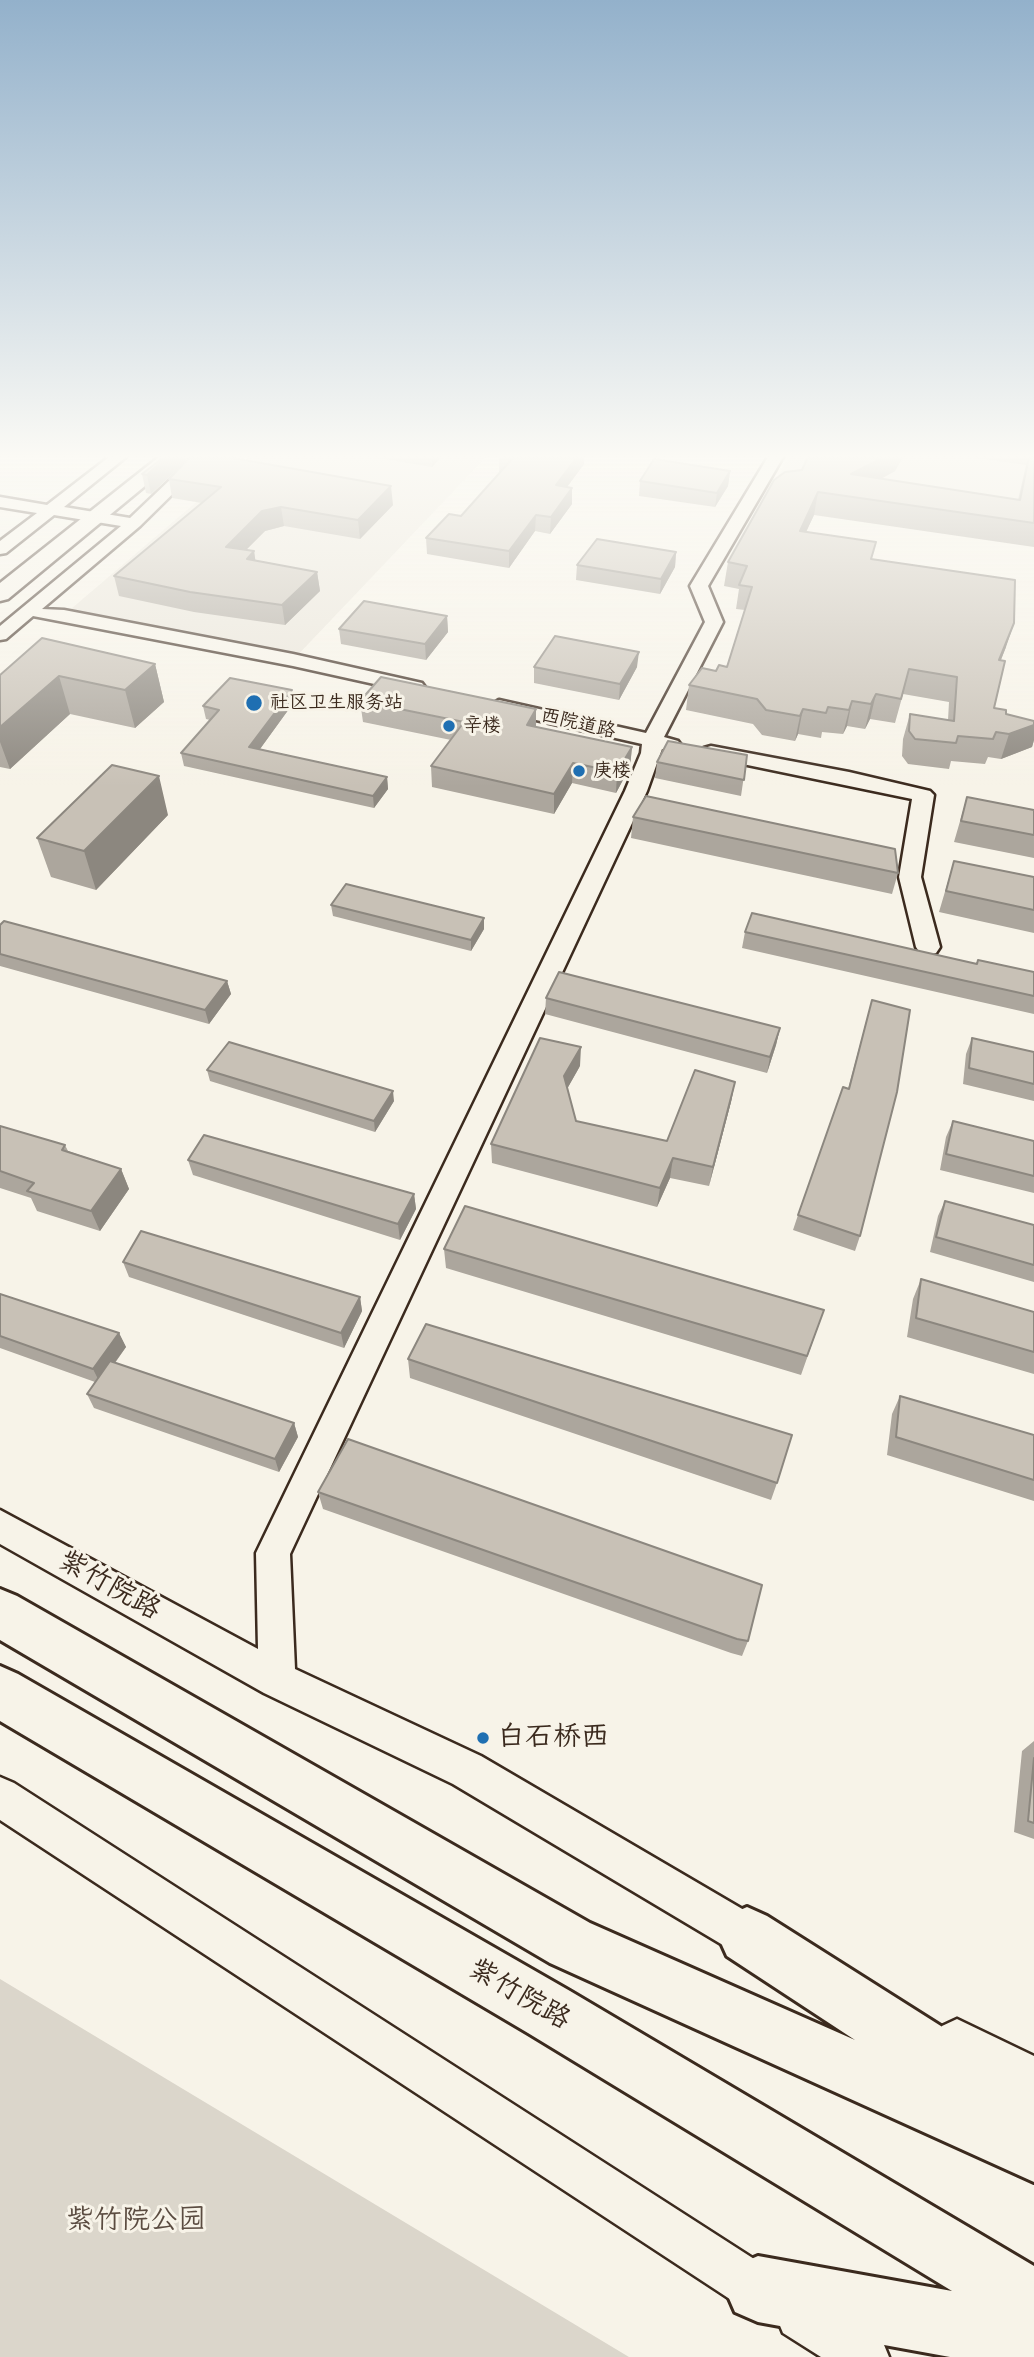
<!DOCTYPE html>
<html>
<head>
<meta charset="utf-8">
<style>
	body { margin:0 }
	canvas { display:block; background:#f7f3e8 }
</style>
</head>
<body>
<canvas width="1034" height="2357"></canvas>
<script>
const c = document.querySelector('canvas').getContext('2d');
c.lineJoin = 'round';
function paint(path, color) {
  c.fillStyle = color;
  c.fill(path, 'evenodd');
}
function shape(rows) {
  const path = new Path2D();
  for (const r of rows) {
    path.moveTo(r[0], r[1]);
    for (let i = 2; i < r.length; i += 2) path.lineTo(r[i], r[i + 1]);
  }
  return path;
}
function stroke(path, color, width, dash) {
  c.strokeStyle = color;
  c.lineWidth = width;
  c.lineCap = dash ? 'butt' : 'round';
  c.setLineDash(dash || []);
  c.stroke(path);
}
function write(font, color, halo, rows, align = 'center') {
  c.font = font + ' "Balsamiq Sans","LXGW WenKai TC",sans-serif';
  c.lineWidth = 6;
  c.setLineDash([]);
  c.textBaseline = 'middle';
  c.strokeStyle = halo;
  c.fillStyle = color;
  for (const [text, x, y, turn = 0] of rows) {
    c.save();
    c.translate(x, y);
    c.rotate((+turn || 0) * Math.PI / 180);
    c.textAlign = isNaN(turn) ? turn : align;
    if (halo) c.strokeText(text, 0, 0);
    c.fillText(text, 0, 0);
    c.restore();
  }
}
paint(shape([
	[249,457,486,457,293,660,64,615],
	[788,457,1034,457,1034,523,774,484]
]), '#e9e4d9');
paint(shape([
	[0,1979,629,2357,0,2357]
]), '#dbd6cb');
const minor = shape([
	[109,457,126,457,64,507,130,518,194,457,210,457,140,526,42,609,64,610,293,654,422,683,425,687,422,691,415,693,293,666,33,616,6,639,0,640,0,626,121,526,54,515,6,553,0,554,0,541,37,513,0,507,0,497,47,505,109,457],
	[768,457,783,457,708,586,723,622,664,737,678,741,681,745,678,749,671,751,662,749,647,791,290,1554,295,1669,481,1756,773,1927,779,1942,773,1957,758,1963,743,1957,453,1784,264,1693,0,1544,0,1510,258,1649,256,1553,625,791,641,753,642,744,492,710,489,706,499,700,646,733,705,622,690,586,768,457],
	[711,746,849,772,930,791,934,795,921,877,940,947,936,953,928,955,920,953,916,947,899,877,912,799,704,756,701,752,704,748,711,746],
	[0,1777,14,1783,779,2275,786,2292,783,2299,800,2292,817,2299,882,2340,889,2357,821,2357,783,2333,776,2316,779,2309,762,2316,745,2309,0,1820,0,1777],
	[957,2019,1034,2056,1034,2101,942,2056,935,2041,942,2026,957,2019]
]);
const major = shape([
	[159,457,180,457,8,599,0,601,0,583,159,457]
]);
const highway = shape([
	[0,1589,17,1596,590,1923,855,2040,727,1956,718,1936,727,1916,747,1907,767,1916,1034,2085,1034,2182,550,1963,0,1640,0,1589],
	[0,1666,18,1674,570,1991,1034,2266,1034,2357,950,2357,758,2322,735,2312,725,2289,735,2266,758,2256,952,2291,528,2033,0,1721,0,1666]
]);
stroke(minor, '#3b2a1e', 5);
stroke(major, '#3b2a1e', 5);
stroke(highway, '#3b2a1e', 6);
paint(minor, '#f7f3e8');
paint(major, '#f7f3e8');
paint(highway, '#f7f3e8');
paint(shape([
	[164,457,185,457,186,461,151,494,146,493,142,474],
	[190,457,235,457,234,458,393,505,360,539,284,526,265,531,246,550,254,551,255,560,317,572,320,591,285,625,194,612,119,596,114,576,202,503,172,498,169,479],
	[372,457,441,457,432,467],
	[499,457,584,457,584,464,567,487,572,504,550,534,535,531,509,568,427,554,426,538,461,516,499,473],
	[808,457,903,457,895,471,881,479,1018,500,1026,465,970,457,1034,457,1034,547,814,515,806,531,872,559,1006,647,1001,660,994,708,1006,714,1034,721,1034,740,1032,747,1001,759,988,757,985,764,951,761,949,769,908,764,902,756,903,739,910,714,948,720,949,702,903,694,895,723,870,719,865,729,847,726,843,734,822,732,821,738,798,734,795,741,762,735,753,724,686,710,689,685,716,671,727,667,745,610,736,609,739,589,724,586,728,562,802,470],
	[730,471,728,486,715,507,639,496,640,481],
	[676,552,675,567,660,594,576,580,577,565],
	[447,616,448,632,426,660,341,644,339,629],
	[155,664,164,702,135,728,70,714,10,769,0,767,0,675],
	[534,667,637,667,619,700,534,683],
	[360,701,536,709,536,727,632,747,630,767,616,793,572,783,554,814,432,787,431,766,451,740,363,722],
	[294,702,260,749,387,777,388,789,374,808,184,766,181,753,210,720,206,719,203,706],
	[747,755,741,796,655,778,657,762],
	[967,797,1034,810,1034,858,954,842],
	[168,815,96,890,51,877,37,838],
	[633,817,898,873,892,894,631,838],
	[954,861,1034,877,1034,933,939,912],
	[331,905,484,929,471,951,333,916],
	[0,925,227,981,231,994,209,1024,0,966],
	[745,932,976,964,978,960,1034,972,1034,1014,742,948],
	[546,998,780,1028,776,1045,767,1073,545,1014],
	[872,1000,860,1236,855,1251,793,1230,798,1215,848,1089],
	[972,1038,1034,1052,1034,1101,963,1084,966,1054],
	[580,1066,567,1089,576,1121,667,1141,735,1082,731,1102,709,1186,670,1178,657,1207,492,1163,491,1144],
	[207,1070,394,1101,375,1132,210,1081],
	[953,1121,1034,1141,1034,1193,940,1170,946,1137],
	[0,1126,65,1145,68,1151,121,1169,129,1189,100,1231,37,1211,31,1198,0,1188],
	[188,1160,414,1194,416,1209,400,1240,193,1175],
	[945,1201,1034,1225,1034,1282,930,1252,938,1216],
	[444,1249,824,1310,801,1375,446,1268],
	[123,1262,360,1297,362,1311,344,1348,129,1277],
	[921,1279,1034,1312,1034,1374,907,1337,913,1299],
	[0,1294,119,1333,126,1347,115,1363,294,1423,298,1437,279,1472,94,1408,87,1394,95,1382,0,1348],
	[408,1359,777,1483,771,1500,410,1378],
	[900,1396,1034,1435,1034,1501,887,1455,892,1414],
	[318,1492,748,1641,742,1656,731,1653,323,1509],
	[1034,1741,1034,1839,1014,1832,1022,1751]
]), '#aca69d');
paint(shape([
	[166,457,185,457,186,461,151,494,147,475],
	[432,457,441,457,432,467],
	[577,457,584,457,584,464,556,502,556,485],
	[884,457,903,457,895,471,847,497,851,474],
	[730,471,728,486,715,507,717,493],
	[391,486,393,505,360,539,358,520],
	[572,488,572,504,550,534,551,517],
	[818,492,814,515,796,554,800,531],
	[281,507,284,526,265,531,229,567,226,547,262,511],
	[536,515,535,531,509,568,509,551],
	[254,551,257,571,247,559],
	[676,552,675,567,660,594,661,579],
	[317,572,320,591,285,625,282,605],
	[447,616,448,632,426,660,425,644],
	[1014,623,1006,647,991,684,999,660],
	[639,652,637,667,619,700,620,684],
	[155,664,164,702,135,728,125,690],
	[59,676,70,714,10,769,0,742,0,727],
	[292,690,294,702,252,760,249,747],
	[876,694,870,719,865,729,871,704],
	[852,701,847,726,843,734,849,710],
	[536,709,536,729,527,725],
	[803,709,798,734,795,741,800,716],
	[1034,725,1034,740,1032,747,1001,759,1009,734],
	[632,747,630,767,616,793,617,772],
	[573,763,572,783,554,814,554,794],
	[159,776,168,815,96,890,84,851],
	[387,777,388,789,374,808,373,796],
	[484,918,484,929,471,951,471,940],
	[227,981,231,994,209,1024,205,1010],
	[780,1028,776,1045,767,1073,770,1057],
	[581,1047,580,1066,563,1096,564,1076],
	[735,1082,731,1102,709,1186,713,1167],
	[393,1091,394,1101,375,1132,374,1121],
	[673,1158,670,1178,657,1207,660,1188],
	[121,1169,129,1189,100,1231,91,1211],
	[414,1194,416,1209,400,1240,398,1224],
	[360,1297,362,1311,344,1348,341,1333],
	[119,1333,126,1347,100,1383,93,1369],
	[294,1423,298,1437,279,1472,275,1459]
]), '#8c877f');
const building = shape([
	[164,457,166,457,147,475,142,474,164,457],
	[190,457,227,457,391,486,358,520,281,507,262,511,226,547,254,551,247,559,317,572,282,605,190,592,114,576,221,487,169,479,190,457],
	[503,457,577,457,556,485,572,488,551,517,536,515,509,551,426,538,449,514,461,516,512,459,503,457],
	[808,457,884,457,851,474,1020,500,1029,457,1034,457,1034,523,818,492,800,531,876,542,871,559,1015,580,1014,623,999,660,1005,661,994,708,1006,710,1006,714,1034,721,1034,725,1009,734,996,732,993,739,958,736,956,743,915,739,909,731,910,714,954,721,957,677,909,669,901,699,876,694,871,704,852,701,849,710,828,707,826,713,803,709,800,716,766,710,757,699,689,685,702,668,716,671,719,665,727,667,752,587,739,585,747,566,728,562,774,480,785,472,802,470,808,457],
	[654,459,730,471,717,493,640,481,654,459],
	[597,539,676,552,661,579,577,565,597,539],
	[364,601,447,616,425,644,339,629,364,601],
	[555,636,639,652,620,684,534,667,555,636],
	[42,638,155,664,125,690,59,676,0,727,0,675,42,638],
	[381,677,536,709,527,725,632,747,617,772,573,763,554,794,431,766,464,722,360,701,381,677],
	[230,678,292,690,249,747,387,777,373,796,181,753,219,710,203,706,230,678],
	[668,741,747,755,744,780,657,762,668,741],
	[112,765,159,776,84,851,37,838,112,765],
	[646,796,895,849,898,873,633,817,646,796],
	[967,797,1034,810,1034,835,961,821,967,797],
	[954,861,1034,877,1034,910,946,891,954,861],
	[346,884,484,918,471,940,331,905,346,884],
	[752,913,977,964,978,960,1034,972,1034,996,745,932,752,913],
	[4,921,227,981,205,1010,0,954,0,925,4,921],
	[559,972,780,1028,770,1057,546,998,559,972],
	[872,1000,910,1010,897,1092,860,1236,798,1215,843,1087,849,1089,872,1000],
	[540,1038,581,1047,564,1076,576,1121,667,1141,695,1070,735,1082,713,1167,673,1158,660,1188,491,1144,540,1038],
	[972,1038,1034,1052,1034,1084,969,1068,972,1038],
	[229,1042,393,1091,374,1121,207,1070,229,1042],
	[953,1121,1034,1141,1034,1176,946,1154,953,1121],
	[0,1126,65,1145,62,1150,121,1169,91,1211,27,1191,34,1183,0,1171,0,1126],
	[204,1135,414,1194,398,1224,188,1160,204,1135],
	[945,1201,1034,1225,1034,1265,936,1237,945,1201],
	[465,1206,824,1310,807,1356,444,1249,465,1206],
	[141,1231,360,1297,341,1333,123,1262,141,1231],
	[921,1279,1034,1312,1034,1352,916,1318,921,1279],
	[0,1294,119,1333,93,1369,0,1336,0,1294],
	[426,1324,792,1435,777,1483,408,1359,426,1324],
	[110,1361,294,1423,275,1459,87,1394,110,1361],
	[900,1396,1034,1435,1034,1480,896,1437,900,1396],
	[348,1439,762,1585,748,1641,737,1639,318,1492,348,1439],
	[1034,1758,1034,1823,1028,1821,1034,1758]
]);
paint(building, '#c8c1b6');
stroke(building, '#8c877f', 2);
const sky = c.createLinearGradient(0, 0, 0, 787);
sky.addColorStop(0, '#93b1cb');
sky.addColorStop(0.58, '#fbfaf5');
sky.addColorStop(1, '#fbfaf500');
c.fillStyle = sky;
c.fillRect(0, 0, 1034, 787);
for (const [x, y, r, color] of [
	[254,703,9,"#1f6fb2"],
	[449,726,7,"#1f6fb2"],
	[579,771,7,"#1f6fb2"],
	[483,1738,7,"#1f6fb2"]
]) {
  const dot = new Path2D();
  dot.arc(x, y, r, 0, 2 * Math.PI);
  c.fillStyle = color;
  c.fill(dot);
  stroke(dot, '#f7f3e8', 2.5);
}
write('19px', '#3b2a1e', '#f7f3e8', [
	["社区卫生服务站",270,703],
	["辛楼",463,726],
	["庚楼",593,771]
], 'left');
write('19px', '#3b2a1e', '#f7f3e8', [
	["西院道路",578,724,13]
]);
write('28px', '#3b2a1e', '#f7f3e8', [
	["紫竹院路",109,1586,29],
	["紫竹院路",519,1995,30]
]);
write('28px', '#3b2a1e', '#f7f3e8', [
	["白石桥西",497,1738]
], 'left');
write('28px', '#5b4c41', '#f7f3e8', [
	["紫竹院公园",136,2221]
]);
</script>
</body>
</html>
